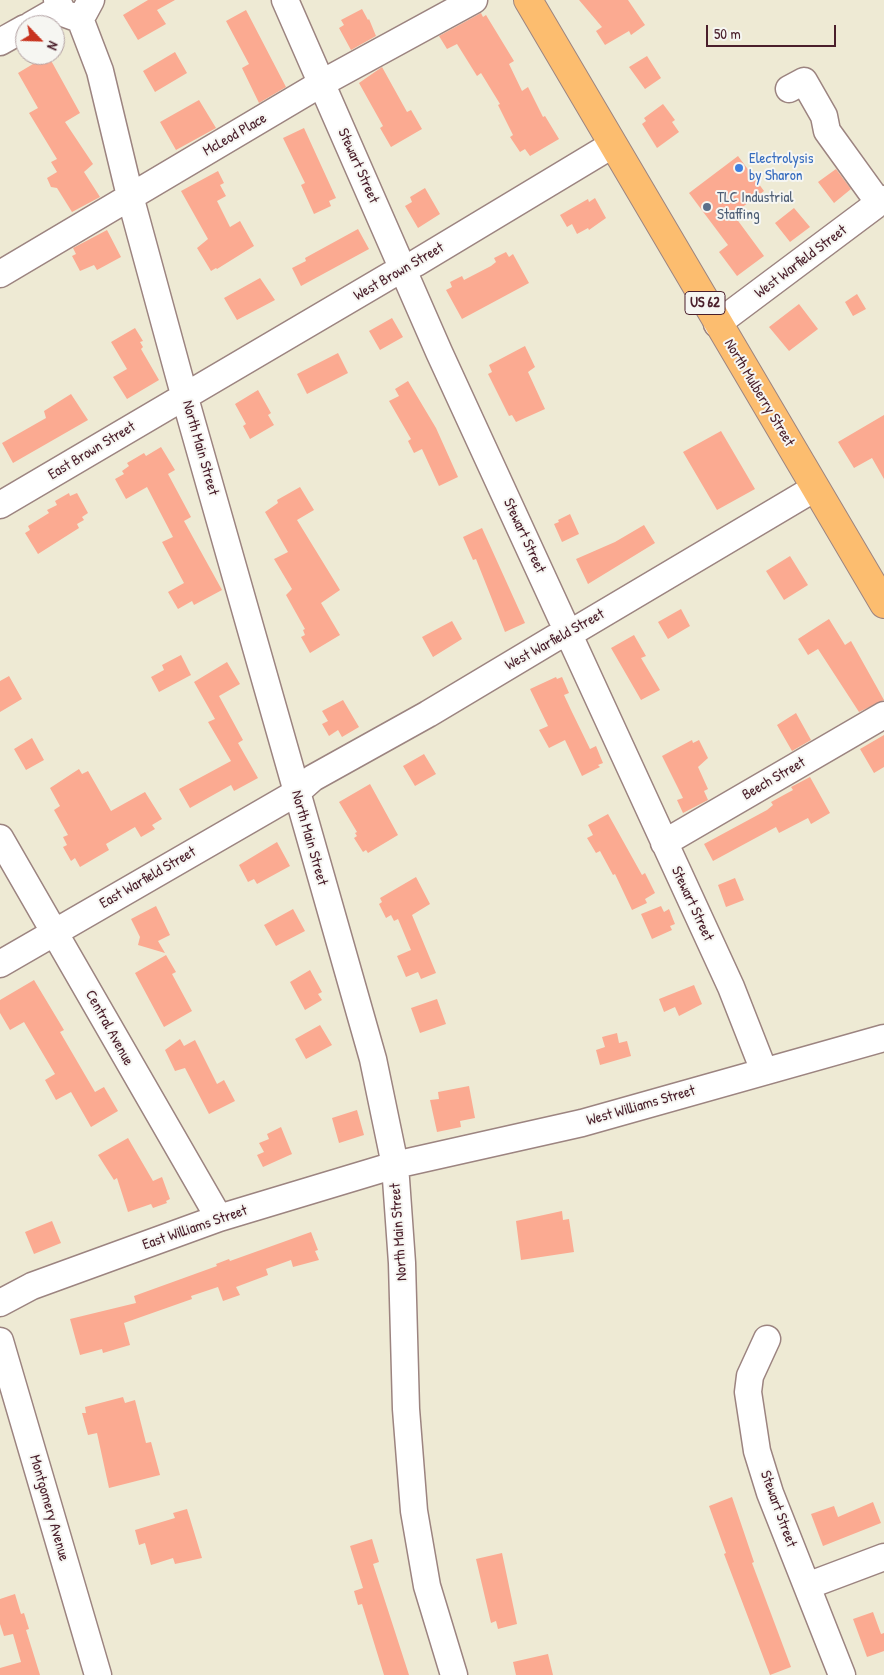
<!DOCTYPE html>
<html>
<head>
<meta charset="utf-8">
<style>
	body { margin:0 }
	#map { position:relative; width:884px; height:1675px; overflow:hidden; background:#eeead4; font-family:"Patrick Hand",sans-serif }
	canvas { display:block }
	.north { position:absolute; left:15px; top:15px; width:50px; height:50px; box-sizing:border-box; background:#f6f6f2; border:1px solid #b1a0a2; border-radius:50%; rotate:114deg; font-size:14px; font-weight:700; line-height:20px; text-align:center; color:#4a1f2b }
	.north::after { content:''; display:block; margin:auto; width:18px; height:22px; background:#c8321e; clip-path:polygon(50% 0,100% 100%,50% 72%,0 100%) }
	.scale { position:absolute; left:706px; top:25px; width:130px; height:22px; box-sizing:border-box; border:2px solid #4a1f2b; border-top:0; padding-left:6px; font-size:15px; line-height:18px; white-space:nowrap; color:#4a1f2b; -webkit-text-stroke:4px #f6f6f2; paint-order:stroke }
</style>
</head>
<body>
<div id="map">
<canvas width="884" height="1675"></canvas>
<div class="north">N</div>
<div class="scale">50 m</div>
</div>
<script>
const c = document.querySelector('canvas').getContext('2d');
c.lineJoin = 'round';
function paint(path, color) {
  c.fillStyle = color;
  c.fill(path, 'evenodd');
}
function shape(rows) {
  const path = new Path2D();
  for (const r of rows) {
    path.moveTo(r[0], r[1]);
    for (let i = 2; i < r.length; i += 2) path.lineTo(r[i], r[i + 1]);
  }
  return path;
}
function stroke(path, color, width, dash) {
  c.strokeStyle = color;
  c.lineWidth = width;
  c.lineCap = dash ? 'butt' : 'round';
  c.setLineDash(dash || []);
  c.stroke(path);
}
function write(font, color, halo, rows, align = 'center') {
  c.font = font + ' "Patrick Hand",sans-serif';
  c.lineWidth = 4;
  c.setLineDash([]);
  c.textBaseline = 'middle';
  c.strokeStyle = halo;
  c.fillStyle = color;
  for (const [text, x, y, turn = 0] of rows) {
    c.save();
    c.translate(x, y);
    c.rotate((+turn || 0) * Math.PI / 180);
    c.textAlign = isNaN(turn) ? turn : align;
    if (halo) c.strokeText(text, 0, 0);
    c.fillText(text, 0, 0);
    c.restore();
  }
}
paint(shape([
	[148,0,175,0,157,10,166,24,138,40,123,15],
	[579,0,628,0,645,25,631,35,629,31,605,45,596,31,602,27],
	[362,9,368,20,369,19,376,36,351,50,339,28,344,25,341,20],
	[246,10,286,87,259,103,242,68,249,64,226,21],
	[481,13,483,17,486,15,514,61,509,64,522,91,528,87,543,117,545,116,559,139,530,156,525,149,520,152,510,137,513,135,498,105,500,104,481,73,477,76,457,44,447,49,439,36],
	[175,52,187,73,155,92,143,71],
	[48,55,80,113,65,122,93,164,84,172,100,197,72,212,57,188,51,187,47,178,57,172,51,162,57,159,29,113,38,108,18,73],
	[647,56,661,78,645,89,629,67],
	[382,67,407,112,411,110,422,129,391,147,380,128,383,126,359,83],
	[199,100,216,128,176,150,160,122],
	[663,104,675,120,672,122,679,132,657,148,642,124,646,121,644,118],
	[304,128,336,198,329,201,331,206,314,214,301,185,305,183,283,138],
	[738,156,764,191,733,214,764,256,737,276,719,252,728,245,689,193],
	[836,169,851,189,834,203,818,182],
	[218,171,224,183,220,185,226,196,217,201,230,227,240,221,254,246,217,269,216,268,211,271,197,248,208,239,181,191],
	[425,188,440,214,418,228,405,206,412,202,410,197],
	[595,198,606,218,589,230,588,228,577,234,572,224,567,227,560,215,588,199,589,202],
	[794,208,810,227,790,242,775,223],
	[358,229,369,249,301,286,292,268,306,261,305,258],
	[107,230,121,257,97,270,94,265,80,271,72,256,76,254,73,248],
	[506,252,509,257,513,254,529,283,462,319,446,290,452,287,450,282,462,276,464,280,491,266,496,262,494,258],
	[260,278,275,300,237,320,224,298],
	[857,294,866,309,853,316,845,302],
	[799,304,818,329,789,351,769,327],
	[392,318,403,337,380,350,369,331],
	[135,328,143,341,140,342,143,347,141,349,159,380,127,399,113,377,127,369,111,342],
	[525,346,535,367,528,372,545,409,516,422,512,415,509,416,488,374,492,372,489,365],
	[338,353,348,373,307,394,297,374],
	[408,381,436,428,458,477,439,486,422,449,414,453,408,441,411,439,389,401,399,396,395,389],
	[258,390,271,413,268,415,274,425,250,439,243,426,246,424,235,404],
	[71,394,88,420,13,463,2,443,46,418,44,411],
	[884,415,884,479,872,458,854,468,838,442],
	[721,431,755,489,717,510,683,452],
	[161,447,175,470,168,474,191,517,184,521,222,590,194,605,192,601,178,609,168,592,184,583,162,542,173,537,147,487,126,499,115,479,124,474,122,471,129,466,127,463,144,453,146,456],
	[300,487,314,510,297,520,340,590,321,603,340,635,310,653,301,637,305,635,303,630,305,629,286,595,292,589,274,559,288,552,265,512,278,503,277,500],
	[69,493,70,496,77,493,88,513,82,517,84,520,77,524,79,528,38,554,25,533,30,530,28,526,49,513,47,510,57,505,55,501],
	[570,514,579,534,562,542,554,524,559,522,558,520],
	[644,525,655,543,588,584,576,559,615,542],
	[482,528,525,623,505,632,476,559,473,560,463,537],
	[790,556,808,585,784,600,766,571],
	[681,609,690,626,668,639,658,622],
	[829,619,845,645,851,641,884,700,859,712,818,649,808,655,798,639],
	[452,621,462,639,433,657,422,637],
	[634,635,646,656,641,658,660,690,641,700,611,648],
	[181,655,191,675,159,692,151,677,164,670,162,665],
	[227,662,240,684,219,696,243,740,238,743,258,778,234,791,231,785,190,808,179,789,231,761,208,722,215,719,194,682],
	[9,676,22,699,0,712,0,681],
	[556,677,557,679,562,677,569,693,564,695,571,710,590,749,596,746,603,763,598,765,600,767,582,776,565,740,549,748,539,730,548,726,530,689],
	[343,700,359,727,342,737,338,730,329,736,322,724,328,721,322,711],
	[796,713,811,740,792,751,777,725],
	[884,735,884,767,874,773,860,749],
	[32,738,44,760,26,770,14,749],
	[692,740,693,743,699,740,708,758,698,767,708,789,704,791,708,800,683,813,677,800,683,798,662,756],
	[424,754,436,774,415,786,403,766],
	[79,769,82,774,88,771,111,811,145,792,162,819,152,825,155,829,141,837,135,827,106,844,109,850,80,867,75,858,71,861,63,847,67,845,63,837,68,835,54,810,60,806,50,788],
	[810,777,830,813,811,824,808,818,779,833,776,827,713,861,704,844,767,810,773,805,771,802,793,790,791,787],
	[370,784,398,835,368,853,366,850,363,852,354,838,357,836,355,833,357,832,339,802],
	[608,814,642,875,645,873,655,893,645,899,647,903,632,910,615,874,613,875,600,851,596,853,587,838,593,835,588,825],
	[277,842,290,866,257,884,254,879,248,882,239,865],
	[416,877,430,904,412,915,436,973,421,979,418,972,406,977,397,956,411,950,398,919,394,921,391,915,386,918,379,904,382,902,380,898],
	[735,878,744,900,726,907,718,885],
	[156,906,170,935,158,941,165,953,138,945,140,937,131,919],
	[661,906,664,912,669,909,675,924,670,926,672,930,652,939,641,914],
	[293,909,305,931,276,946,264,925],
	[166,955,176,972,172,974,192,1011,164,1027,135,973],
	[310,970,322,992,318,994,322,1000,305,1010,290,982],
	[34,980,64,1030,60,1032,95,1092,104,1087,118,1111,91,1127,71,1092,56,1100,45,1080,55,1074,24,1022,10,1030,0,1013,0,1000],
	[694,985,702,1004,679,1016,675,1007,664,1012,659,999],
	[437,999,446,1024,420,1033,411,1008],
	[320,1025,332,1045,306,1059,295,1039],
	[617,1033,619,1043,627,1041,631,1056,600,1065,596,1050,605,1047,602,1037],
	[180,1039,184,1046,195,1040,217,1084,224,1080,235,1101,209,1114,185,1068,175,1071,165,1050],
	[469,1086,475,1118,460,1121,461,1127,437,1132,430,1100,439,1099,438,1092],
	[357,1110,364,1135,339,1143,332,1118],
	[281,1127,292,1154,263,1167,257,1155,264,1152,259,1143,269,1139,267,1134],
	[128,1138,153,1181,162,1177,170,1199,166,1201,167,1203,153,1208,151,1204,128,1212,117,1178,114,1180,98,1155],
	[562,1211,563,1220,569,1219,574,1252,521,1260,516,1221],
	[52,1221,61,1243,34,1254,25,1232],
	[311,1232,318,1250,315,1251,319,1260,293,1267,291,1260,266,1269,268,1275,236,1287,240,1295,223,1301,218,1287,191,1296,192,1299,124,1323,130,1345,103,1353,102,1349,80,1355,70,1319,136,1303,134,1296,217,1266,216,1264,229,1259,230,1261],
	[123,1397,125,1403,135,1400,146,1443,151,1442,160,1475,109,1488,97,1433,88,1435,82,1413,86,1413,85,1407],
	[732,1497,754,1562,752,1563,791,1667,770,1675,724,1554,726,1553,709,1506],
	[873,1502,881,1523,823,1546,811,1514,834,1506,838,1517],
	[187,1509,202,1558,175,1564,173,1558,151,1565,145,1543,139,1545,135,1530,175,1518,173,1513],
	[372,1539,379,1562,373,1564,409,1675,384,1675,362,1604,358,1605,354,1591,363,1588,350,1546],
	[502,1553,517,1624,498,1629,496,1621,491,1623,476,1559],
	[15,1594,21,1614,24,1613,29,1629,26,1630,40,1675,0,1675,0,1668,21,1662,13,1634,4,1636,0,1624,0,1599],
	[873,1612,881,1634,884,1633,884,1651,867,1657,853,1619],
	[548,1654,553,1675,516,1675,513,1662]
]), '#fbaa91');
const minor = shape([
	[57,0,63,13,74,17,84,13,91,0],
	[285,0,439,352,731,987,764,1071],
	[79,16,100,71,130,196,185,398,373,1059,395,1165,402,1263,406,1409,414,1511,427,1586,454,1675],
	[31,25,59,9],
	[0,42,25,28],
	[789,89,804,81,824,116,827,131,879,203],
	[0,274,322,83,474,0],
	[717,324,884,199],
	[0,505,391,275,416,263,612,145],
	[0,838,219,1218],
	[664,843,884,715],
	[0,964,296,793,313,778,428,714,555,638,569,634,815,488],
	[0,1303,32,1286,219,1218,395,1165,582,1123,884,1038],
	[767,1339,750,1376,748,1392,757,1451,770,1493,842,1675],
	[0,1341,98,1675],
	[807,1586,884,1557]
]);
const major = shape([
	[528,0,884,604]
]);
stroke(minor, '#9c8480', 29);
stroke(major, '#9c8480', 30);
stroke(minor, '#fff', 26);
stroke(major, '#fcbd6f', 28);
for (const [x, y, r, color] of [
	[739,168,5,"#3f7fe0"],
	[707,207,5,"#5c6f8a"]
]) {
  const dot = new Path2D();
  dot.arc(x, y, r, 0, 2 * Math.PI);
  c.fillStyle = color;
  c.fill(dot);
  stroke(dot, '#f6f6f2', 2);
}
for (const [x, y, w] of [
	[705,303,40]
]) {
  const box = new Path2D();
  box.roundRect(x - w / 2, y - 11.5, w, 23, 4);
  c.fillStyle = '#f6f6f2';
  c.fill(box);
  stroke(box, '#4a1f2b', 1);
}
write('bold 14px', '#4a1f2b', null, [
	["US 62",705,303]
]);
write('15px', '#4a1f2b', '#f6f6f2', [
	["McLeod Place",235,135,-30],
	["Stewart Street",358,166,66],
	["West Warfield Street",801,262,-37],
	["West Brown Street",399,272,-30],
	["North Mulberry Street",759,393,59],
	["North Main Street",200,448,74],
	["East Brown Street",92,451,-31],
	["Stewart Street",524,536,65],
	["West Warfield Street",555,640,-29],
	["Beech Street",774,779,-30],
	["North Main Street",309,838,74],
	["East Warfield Street",148,878,-30],
	["Stewart Street",692,904,65],
	["Central Avenue",109,1028,61],
	["West Williams Street",641,1106,-16],
	["East Williams Street",195,1228,-19],
	["North Main Street",399,1232,-94],
	["Montgomery Avenue",49,1508,74],
	["Stewart Street",778,1509,70]
]);
write('15px', '#366cbe', '#f6f6f2', [
	["Electrolysis",749,159],
	["by Sharon",749,176]
], 'left');
write('15px', '#4e5e75', '#f6f6f2', [
	["TLC Industrial",717,198],
	["Staffing",717,215]
], 'left');
</script>
</body>
</html>
